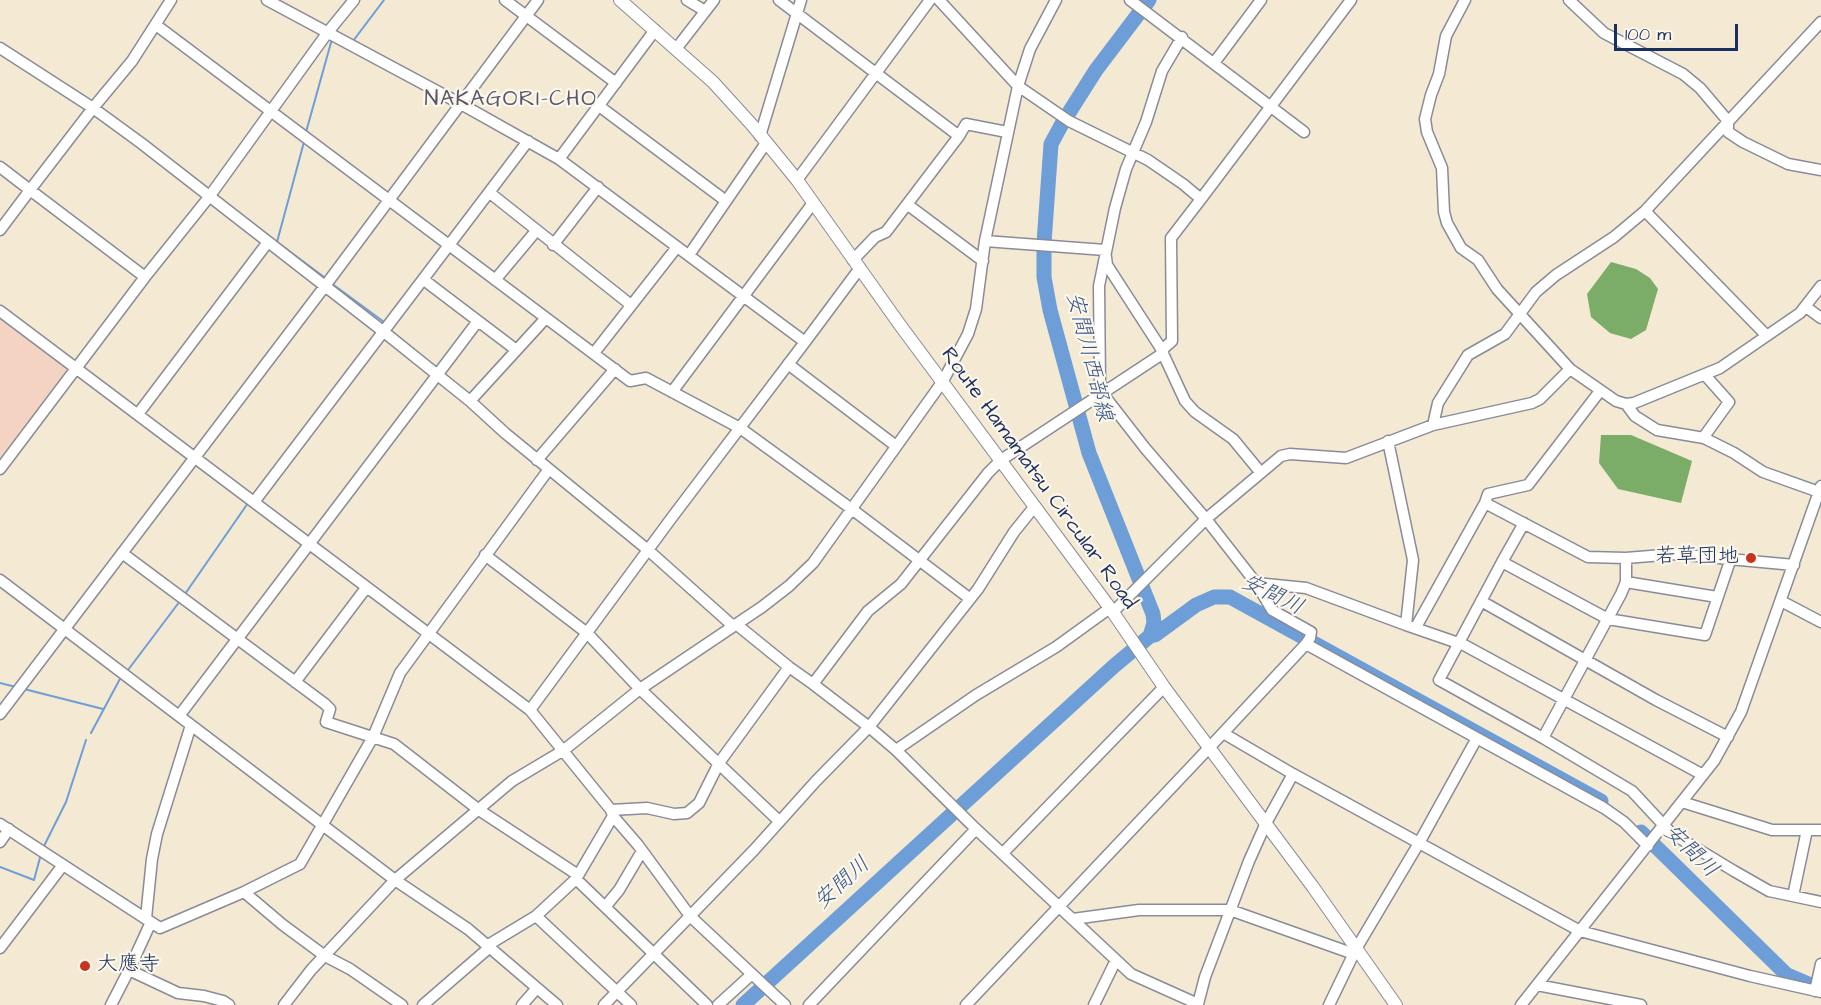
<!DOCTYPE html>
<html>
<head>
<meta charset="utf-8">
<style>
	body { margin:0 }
	#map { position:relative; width:1821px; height:1005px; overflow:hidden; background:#f4e9d2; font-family:"Architects Daughter",sans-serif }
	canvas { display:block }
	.scale { position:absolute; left:1614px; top:24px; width:124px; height:27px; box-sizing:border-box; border:3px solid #1b2f5e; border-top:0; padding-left:8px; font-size:18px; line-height:21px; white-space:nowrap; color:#1b2f5e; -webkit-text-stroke:4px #fbf7ec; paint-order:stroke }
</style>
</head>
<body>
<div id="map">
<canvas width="1821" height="1005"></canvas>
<div class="scale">100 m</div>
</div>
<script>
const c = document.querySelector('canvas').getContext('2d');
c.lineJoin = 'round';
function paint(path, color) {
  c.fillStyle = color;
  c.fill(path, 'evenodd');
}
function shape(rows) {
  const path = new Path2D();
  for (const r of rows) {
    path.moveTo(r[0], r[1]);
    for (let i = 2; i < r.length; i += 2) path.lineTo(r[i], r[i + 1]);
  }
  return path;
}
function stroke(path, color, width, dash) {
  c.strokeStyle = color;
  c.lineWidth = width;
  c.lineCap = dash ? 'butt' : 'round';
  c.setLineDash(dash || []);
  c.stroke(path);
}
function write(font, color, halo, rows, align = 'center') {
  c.font = font + ' "Architects Daughter","Klee One",sans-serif';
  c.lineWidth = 4.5;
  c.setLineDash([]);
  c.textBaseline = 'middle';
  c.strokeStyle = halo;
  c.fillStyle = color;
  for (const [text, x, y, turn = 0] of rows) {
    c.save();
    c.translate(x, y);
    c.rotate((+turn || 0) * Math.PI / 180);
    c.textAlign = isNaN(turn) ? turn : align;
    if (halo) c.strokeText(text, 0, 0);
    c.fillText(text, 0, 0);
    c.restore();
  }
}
paint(shape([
	[0,315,69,366,69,370,0,460]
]), '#f5d3c2');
paint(shape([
	[1611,262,1636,269,1650,278,1658,289,1646,330,1631,339,1610,333,1591,317,1587,294],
	[1601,435,1631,435,1692,461,1681,503,1618,489,1599,463]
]), '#7cad68');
stroke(shape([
	[353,41,384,0],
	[306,132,332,39],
	[304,142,277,242,324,277],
	[331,283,384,322],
	[185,594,248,503],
	[128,670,180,601],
	[0,683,16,687],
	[24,689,103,709],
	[91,733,121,677],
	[44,846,66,802,86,740],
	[0,867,34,880,41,854]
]), '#6d9ed8', 2);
stroke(shape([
	[1149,0,1096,70,1063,122,1051,144,1044,243,1044,277,1050,310,1089,453,1153,614,1154,623,1150,636],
	[1641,832,1787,975,1808,984,1820,987],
	[743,1005,1114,666,1150,636,1155,635,1196,605,1214,597,1230,597,1601,801]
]), '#6d9ed8', 15);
const minor = shape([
	[267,0,461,104,559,159,805,342,860,268],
	[505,0,616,83],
	[687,0,705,11],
	[779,0,959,136,886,232,875,237,853,260],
	[1130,0,1304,132],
	[1465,0,1446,36,1439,74,1431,95,1425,119,1427,132,1442,168,1444,212,1447,223,1461,248,1478,260,1497,289,1570,369],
	[1569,0,1604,33,1683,74,1700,88,1728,121,1728,132,1743,142,1788,164,1821,170],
	[156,25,630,381,646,378,740,428,853,510,969,598],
	[1182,37,1162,71,1146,122,1126,169,1115,208,1099,286,1100,384,1103,394,1145,448,1206,519,1256,583,1272,610,1311,632,1310,638,1306,644,1223,733],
	[0,48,93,108,141,143,384,332,470,401,505,433,648,550,733,626],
	[676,49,714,0],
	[1214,63,1261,0],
	[599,106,726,201],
	[760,136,801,0],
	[959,136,966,124,1007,132],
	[559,159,655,30],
	[0,167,30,190,93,108,132,61,171,0],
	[797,180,930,0],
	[490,193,631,305],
	[1201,199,1351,0],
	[908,205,983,261],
	[1645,211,1766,335],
	[0,230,30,190,145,277],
	[985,241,1105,250,1107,265,1160,347,1185,401,1195,412,1233,439,1261,473],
	[553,245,598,187],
	[689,255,766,143],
	[424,280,478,321],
	[495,280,536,231],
	[1806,307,1821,318],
	[0,311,530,710,611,810,613,816,638,845,690,916,785,1005],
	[594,353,677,247],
	[788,364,896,446],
	[672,392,813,203],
	[470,401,545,319],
	[1626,404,1635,416,1657,430,1704,438,1734,453,1763,472,1819,492],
	[138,414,268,242],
	[1433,425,1438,403,1468,355,1505,334,1536,292,1556,275,1614,237,1645,211,1821,22],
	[1703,438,1729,402,1705,375],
	[1388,441,1413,560,1406,625,1464,645,1703,775],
	[537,460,615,369],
	[0,469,145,277,209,197,328,32,354,0],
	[254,502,528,141],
	[1485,503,1488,494,1528,485,1600,391],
	[1524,523,1502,562,1608,619,1705,635,1731,558],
	[122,553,325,704,330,709,326,722,394,744,479,810,578,875],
	[485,555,587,633,640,689,779,821],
	[1502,562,1439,680,1543,738,1621,594,1626,582,1626,558],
	[0,580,395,880,468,929,537,988,522,1005],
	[1626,582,1717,597],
	[1256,583,1306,588,1406,625],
	[1481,601,1656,700,1728,737],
	[1781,601,1821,622],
	[1113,612,1206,519,1281,456,1290,454,1346,458,1433,425,1532,403,1540,399,1570,369,1616,401,1626,404,1634,403,1720,368,1800,313,1821,286],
	[736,624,789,667,813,684,868,611,901,584,988,473,1001,460,1162,354,1164,348,1172,341,1171,238,1201,199,1183,184,1148,160,1069,121,1018,86,939,0],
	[1416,627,1485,503,1588,557,1626,558,1675,554,1794,565],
	[1306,644,1604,808,1624,822,1648,846],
	[295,682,366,588],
	[813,684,869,727,896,750,976,829,1131,974,1198,1004,1205,977,1249,861,1266,823,1293,774],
	[530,710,673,516,805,342],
	[0,714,325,286,538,0],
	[179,716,478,321,515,349],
	[1543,738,1632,791,1671,833,1734,871,1769,891,1821,902],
	[896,750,976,695,1056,647,1110,608],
	[1682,802,1772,830,1821,830],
	[611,810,647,808,674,814,687,813,699,803,719,763,789,667],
	[0,824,160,928,244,892,300,864,373,737,400,673,549,469],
	[0,842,9,829],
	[1003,853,1164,687],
	[576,879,707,1005],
	[244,892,283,925,325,956,350,969,402,1005],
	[1793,896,1807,830],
	[605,907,619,890,642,851],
	[536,916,631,1005],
	[146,918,152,859,157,834,191,725],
	[1073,919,1139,910,1230,910,1354,954],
	[488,945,536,916,576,879,613,816],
	[0,948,63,865],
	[129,970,178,993,204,996,223,1001,229,1005],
	[1537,985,1641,1005],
	[537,988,557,1005],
	[1815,991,1821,964],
	[111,1005,129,970,151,922],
	[284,1005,311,970,395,880,512,781,564,750,640,689,762,607,789,586,813,563,943,381,968,334,976,309,985,241,1018,86,1030,49,1056,0],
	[423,1005,490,947],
	[604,1005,754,850,816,781,869,727,978,589,1014,532,1035,506],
	[718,1005,752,974],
	[809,1005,976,829],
	[966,1005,1223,733,1293,774,1580,931,1750,976,1821,992],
	[1094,1005,1116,960],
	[1329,1005,1356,949,1419,843,1477,738],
	[1521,1005,1714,761,1741,712,1821,486]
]);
const major = shape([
	[620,0,713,82,753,126,797,180,900,325,1110,608,1164,687,1313,887,1396,1005]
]);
stroke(minor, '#888c98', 13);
stroke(major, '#888c98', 14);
stroke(minor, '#fff', 10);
stroke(major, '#fff', 12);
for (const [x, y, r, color] of [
	[1751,558,6,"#c8321e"],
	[85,966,6,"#c8321e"]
]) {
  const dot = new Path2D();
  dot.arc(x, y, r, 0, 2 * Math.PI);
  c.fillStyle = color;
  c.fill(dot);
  stroke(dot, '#fbf7ec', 2);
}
write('21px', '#1b2f5e', '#fbf7ec', [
	["Route Hamamatsu Circular Road",1038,479,54]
]);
write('21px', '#1b2f5e', '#fbf7ec', [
	["若草団地",1739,558],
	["大應寺",97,966,"left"]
], 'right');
c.letterSpacing = '1.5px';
write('22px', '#5a566a', '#fbf7ec', [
	["NAKAGORI-CHO",511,100]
]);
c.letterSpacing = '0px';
write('italic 22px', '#385689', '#fbf7ec', [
	["安間川西部線",1088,357,76],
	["安間川",1272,596,26],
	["安間川",1690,852,44],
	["安間川",843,884,-42]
]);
</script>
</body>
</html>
